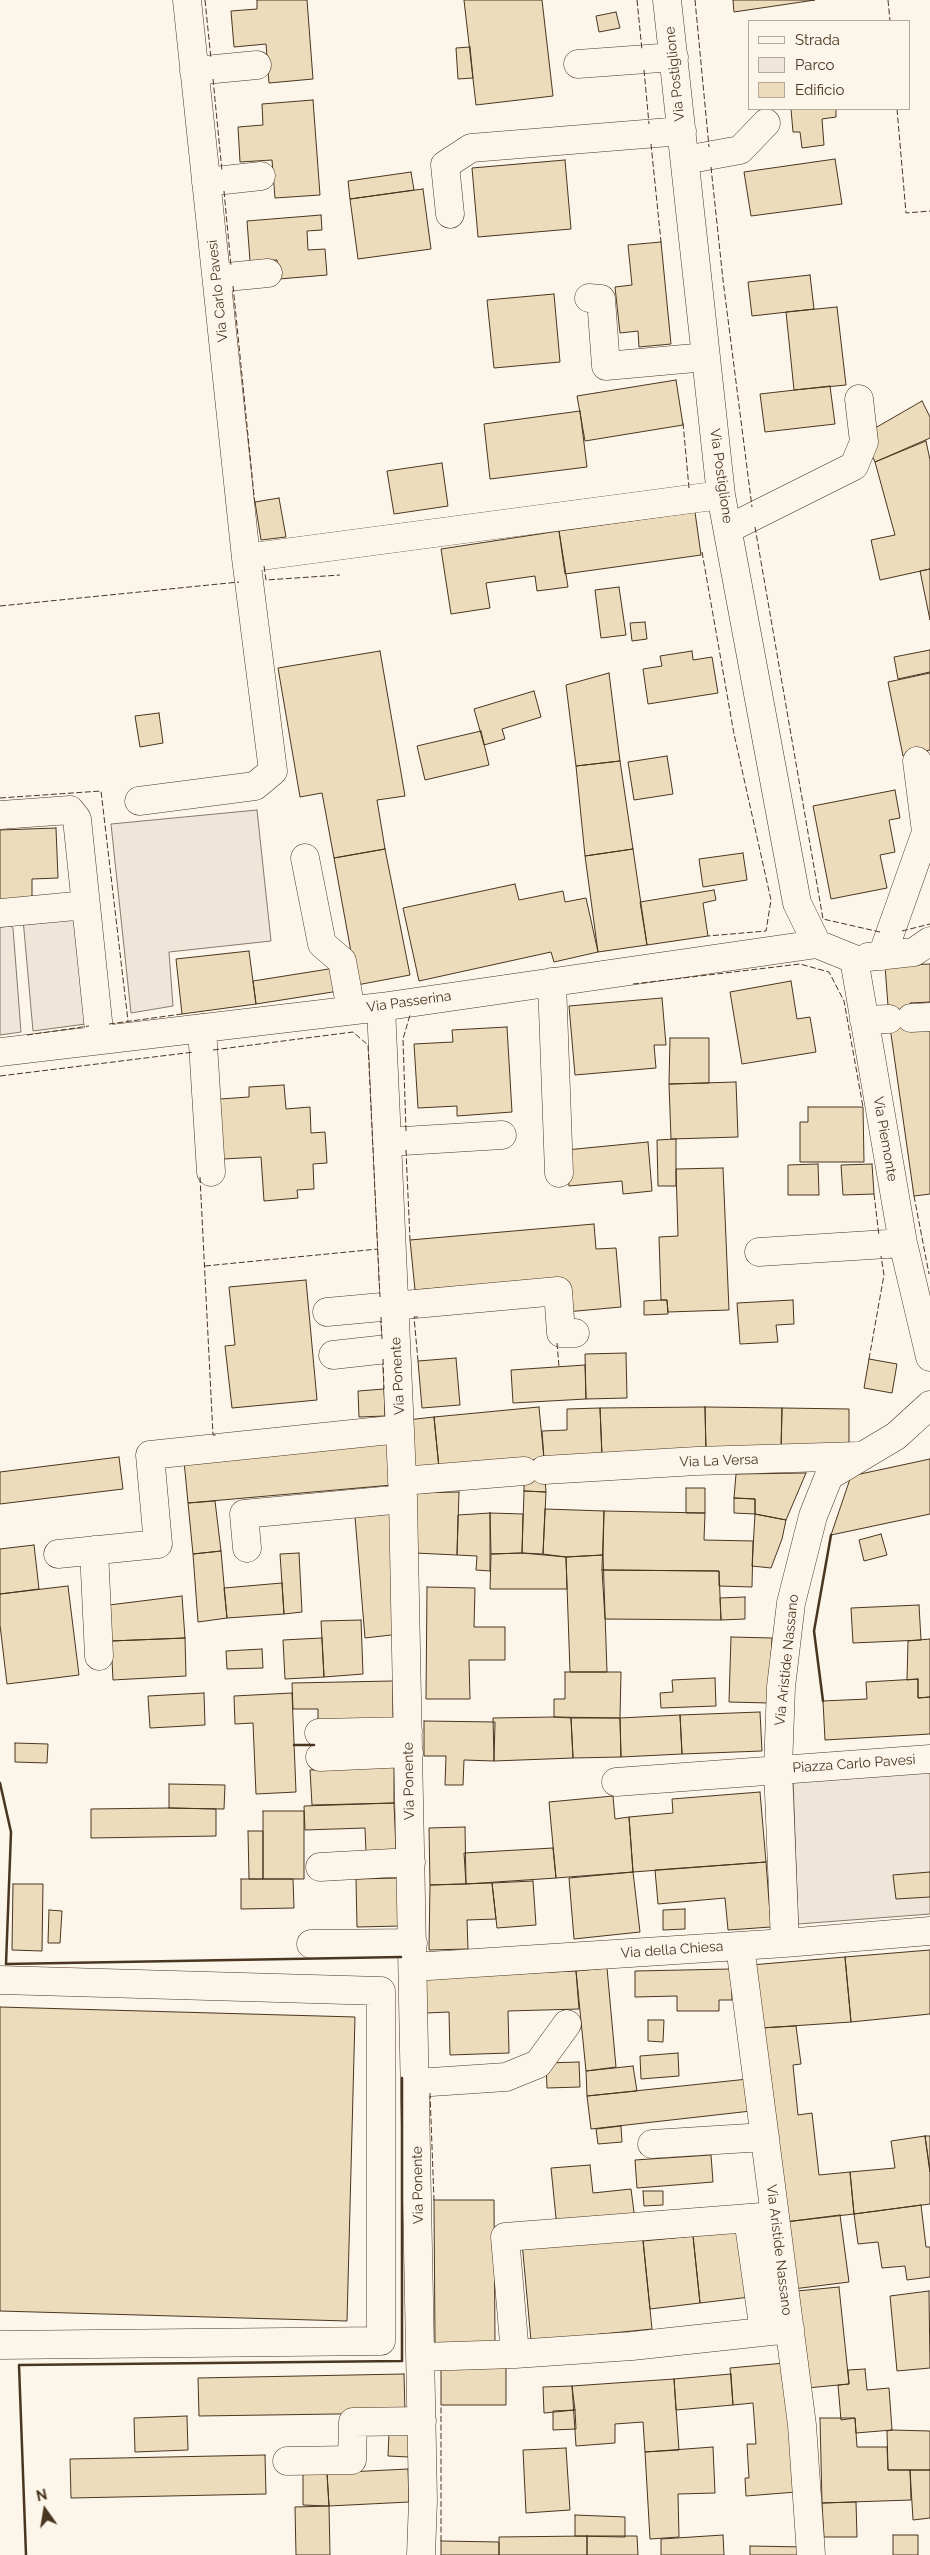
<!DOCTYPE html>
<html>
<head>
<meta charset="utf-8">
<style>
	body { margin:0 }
	#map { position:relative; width:930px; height:2555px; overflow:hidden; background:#fbf6e9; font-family:Raleway,sans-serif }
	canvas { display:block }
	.legend { position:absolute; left:748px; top:20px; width:162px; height:90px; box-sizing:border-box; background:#fbf6e9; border:1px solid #b4a999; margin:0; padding:6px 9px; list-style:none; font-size:15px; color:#4a3520 }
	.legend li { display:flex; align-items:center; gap:10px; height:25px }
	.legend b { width:25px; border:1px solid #b4a999 }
	.north { position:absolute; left:20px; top:2485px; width:50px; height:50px; -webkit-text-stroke:4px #fbf6e9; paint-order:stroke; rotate:347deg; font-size:14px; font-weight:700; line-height:20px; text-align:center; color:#4a3520 }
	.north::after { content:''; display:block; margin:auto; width:18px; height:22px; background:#4a3520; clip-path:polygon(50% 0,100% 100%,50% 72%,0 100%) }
</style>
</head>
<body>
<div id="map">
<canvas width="930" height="2555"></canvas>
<ul class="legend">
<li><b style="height:6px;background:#fbf6e9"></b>Strada</li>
<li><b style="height:14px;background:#ede6d9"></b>Parco</li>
<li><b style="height:14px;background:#ecdcbc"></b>Edificio</li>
</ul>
<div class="north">N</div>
</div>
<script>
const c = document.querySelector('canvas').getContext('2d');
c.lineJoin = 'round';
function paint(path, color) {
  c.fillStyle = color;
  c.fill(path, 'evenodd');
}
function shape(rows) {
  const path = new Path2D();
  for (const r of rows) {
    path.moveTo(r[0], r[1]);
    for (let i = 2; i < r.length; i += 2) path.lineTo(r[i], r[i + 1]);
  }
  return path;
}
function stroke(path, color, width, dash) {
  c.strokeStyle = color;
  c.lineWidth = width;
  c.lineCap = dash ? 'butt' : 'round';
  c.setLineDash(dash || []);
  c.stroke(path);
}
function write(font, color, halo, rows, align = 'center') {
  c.font = font + ' Raleway,sans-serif';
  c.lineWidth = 4;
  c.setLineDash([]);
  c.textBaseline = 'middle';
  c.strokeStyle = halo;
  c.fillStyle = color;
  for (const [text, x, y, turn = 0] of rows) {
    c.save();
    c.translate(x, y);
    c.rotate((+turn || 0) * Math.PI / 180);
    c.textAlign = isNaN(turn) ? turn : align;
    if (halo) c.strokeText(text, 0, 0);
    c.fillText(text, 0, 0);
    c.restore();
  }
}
const green = shape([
	[257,810,271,941,169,952,173,1006,131,1013,111,824,257,810],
	[78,914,93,1023,33,1031,23,919,78,914],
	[11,926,13,928,21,1032,0,1035,0,927,11,926],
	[930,1770,930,1914,798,1924,793,1778,930,1770]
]);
paint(green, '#ede6d9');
stroke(green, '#887966', 1);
const building = shape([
	[257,0,307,0,313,79,269,83,266,44,234,47,231,11,257,9,257,0],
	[464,0,542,0,553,96,476,105,464,0],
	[733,0,815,0,734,12,733,0],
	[616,12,620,28,599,32,596,16,616,12],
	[470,47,473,78,458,79,456,48,470,47],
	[313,100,320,195,275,198,272,160,240,162,238,127,263,125,262,104,313,100],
	[791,109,836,109,836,117,822,119,824,145,802,148,800,132,793,132,791,109],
	[835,159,842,204,751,216,744,172,835,159],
	[565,160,571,229,478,237,472,168,565,160],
	[411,172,414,190,350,199,348,181,411,172],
	[423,189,431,249,358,259,350,199,423,189],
	[321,215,322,230,307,231,308,250,325,249,327,275,279,279,277,260,250,261,247,221,321,215],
	[661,242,671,344,639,347,638,331,620,333,615,287,632,285,628,245,661,242],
	[810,275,814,309,752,316,748,282,810,275],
	[554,294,560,362,494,368,487,300,554,294],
	[837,307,846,385,794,390,786,312,837,307],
	[676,380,683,425,585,441,577,396,676,380],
	[830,386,835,424,765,432,760,394,830,386],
	[922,401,930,417,930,438,875,462,863,435,922,401],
	[580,411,587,467,490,479,484,424,580,411],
	[926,441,930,460,930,569,880,580,871,540,895,535,875,462,926,441],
	[442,463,448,506,394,514,387,471,442,463],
	[279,498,286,537,261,540,255,502,279,498],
	[695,512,701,555,565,574,559,531,695,512],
	[559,531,568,587,537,591,535,576,486,583,490,608,451,614,441,549,559,531],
	[930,569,930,620,920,571,930,569],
	[619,587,626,635,601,638,595,590,619,587],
	[645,622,647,639,632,641,630,623,645,622],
	[930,650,930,672,898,679,894,657,930,650],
	[380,651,405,796,377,800,385,849,334,858,322,793,300,797,278,668,380,651],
	[692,651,693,660,712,657,718,693,648,704,643,669,662,666,660,656,692,651],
	[609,673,620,761,576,766,566,685,609,673],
	[930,673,930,750,903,756,888,682,930,673],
	[534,691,541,717,502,729,505,739,484,745,474,709,534,691],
	[159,713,163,743,140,747,135,716,159,713],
	[481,731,489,765,425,780,417,746,481,731],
	[667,756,673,794,634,800,628,762,667,756],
	[620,761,633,849,585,856,576,766,620,761],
	[895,790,900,818,889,820,895,852,880,855,887,888,831,899,813,806,895,790],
	[56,828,58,878,32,879,32,899,0,901,0,830,56,828],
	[385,849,410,975,357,985,334,858,385,849],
	[633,849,647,945,598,952,585,856,633,849],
	[743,853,747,880,703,887,699,859,743,853],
	[515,884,519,900,563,891,565,902,586,898,598,952,554,962,551,952,419,981,403,908,515,884],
	[714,890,716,900,703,903,708,936,647,945,640,902,714,890],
	[249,951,256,1004,182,1014,176,959,249,951],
	[930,964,930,1002,910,1003,911,1024,889,1019,885,966,930,964],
	[335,968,339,991,256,1004,253,981,335,968],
	[791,981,797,1019,810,1017,816,1052,742,1064,730,992,791,981],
	[662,998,666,1045,654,1045,656,1068,575,1075,569,1006,662,998],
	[930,1021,930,1194,914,1196,890,1027,930,1021],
	[507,1027,512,1112,457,1116,457,1106,418,1108,414,1044,453,1042,452,1030,507,1027],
	[670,1038,709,1038,709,1083,669,1084,670,1038],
	[736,1082,738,1137,671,1139,669,1084,736,1082],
	[284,1085,286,1109,310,1107,311,1133,325,1132,327,1163,313,1164,314,1189,297,1190,298,1198,264,1201,261,1157,223,1159,220,1099,249,1097,249,1087,284,1085],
	[808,1107,863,1107,864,1162,800,1162,800,1122,808,1122,808,1107],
	[676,1139,676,1186,658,1186,657,1140,676,1139],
	[648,1142,652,1191,623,1194,622,1181,569,1186,566,1150,648,1142],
	[818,1164,819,1195,788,1195,788,1165,818,1164],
	[872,1164,874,1194,843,1195,841,1165,872,1164],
	[723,1168,729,1310,668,1312,667,1300,661,1300,659,1237,678,1236,676,1169,723,1168],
	[594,1224,596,1249,616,1248,621,1307,566,1312,563,1278,415,1290,410,1240,594,1224],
	[306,1280,317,1400,232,1408,225,1346,235,1345,229,1287,306,1280],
	[661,1300,667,1300,668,1314,644,1315,644,1301,661,1300],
	[793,1300,794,1324,776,1325,778,1342,740,1344,737,1303,793,1300],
	[626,1353,627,1398,586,1399,585,1354,626,1353],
	[456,1358,460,1405,422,1408,418,1361,456,1358],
	[869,1359,897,1364,892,1393,864,1388,869,1359],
	[585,1365,586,1399,513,1403,511,1370,585,1365],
	[384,1389,385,1416,359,1417,358,1391,384,1389],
	[539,1407,544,1459,439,1468,434,1417,539,1407],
	[705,1407,706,1452,602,1456,600,1408,705,1407],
	[705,1407,782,1408,781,1451,706,1452,705,1407],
	[600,1408,602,1456,544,1459,542,1431,567,1430,567,1409,600,1408],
	[782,1408,849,1409,849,1450,781,1451,782,1408],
	[434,1417,439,1468,411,1471,407,1420,434,1417],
	[388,1442,392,1485,188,1503,184,1461,388,1442],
	[119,1457,123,1489,0,1504,0,1472,119,1457],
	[930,1459,930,1514,831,1535,851,1476,930,1459],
	[544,1465,546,1492,524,1491,524,1467,544,1465],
	[806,1473,786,1520,755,1514,755,1499,734,1498,736,1474,806,1473],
	[686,1488,705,1488,705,1513,686,1513,686,1488],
	[524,1491,546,1492,543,1554,522,1553,524,1491],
	[459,1492,457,1555,415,1553,414,1493,459,1492],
	[734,1498,755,1499,755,1514,734,1513,734,1498],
	[215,1501,221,1551,193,1554,188,1503,215,1501],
	[545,1509,604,1511,603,1555,566,1557,543,1554,545,1509],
	[604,1511,705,1513,704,1540,753,1541,752,1587,719,1586,719,1571,602,1570,604,1511],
	[490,1513,490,1571,476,1570,477,1556,457,1555,458,1515,490,1513],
	[490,1513,523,1514,522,1553,491,1554,490,1513],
	[390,1514,400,1634,365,1638,355,1517,390,1514],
	[755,1514,786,1520,782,1539,771,1568,752,1566,755,1514],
	[881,1534,887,1555,864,1561,859,1540,881,1534],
	[34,1545,39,1589,0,1594,0,1549,34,1545],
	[221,1551,227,1618,198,1622,193,1554,221,1551],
	[299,1553,302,1612,284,1614,280,1554,299,1553],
	[522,1553,566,1557,567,1589,490,1589,491,1554,522,1553],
	[603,1555,607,1672,570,1672,566,1557,603,1555],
	[602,1570,719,1571,721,1620,605,1619,602,1570],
	[282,1583,284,1614,227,1618,224,1588,282,1583],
	[68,1586,79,1675,7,1684,0,1625,0,1594,68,1586],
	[427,1587,475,1588,474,1627,505,1627,505,1660,469,1660,470,1699,426,1699,427,1587],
	[182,1596,185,1638,111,1641,109,1605,182,1596],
	[745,1597,745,1619,721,1620,720,1598,745,1597],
	[919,1605,921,1640,853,1643,851,1608,919,1605],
	[361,1620,363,1674,324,1677,321,1621,361,1620],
	[731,1637,772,1638,769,1703,729,1702,731,1637],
	[185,1638,186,1676,113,1680,111,1641,185,1638],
	[322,1638,324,1677,285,1679,283,1640,322,1638],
	[930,1639,930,1697,918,1698,918,1679,907,1680,908,1641,930,1639],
	[262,1649,263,1668,227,1669,226,1651,262,1649],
	[565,1672,621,1672,620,1718,554,1717,554,1699,565,1699,565,1672],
	[715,1678,716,1706,661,1708,660,1693,673,1692,672,1680,715,1678],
	[918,1679,918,1698,930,1697,930,1734,825,1740,823,1701,867,1699,866,1682,918,1679],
	[393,1681,393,1720,318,1722,318,1709,293,1709,292,1683,393,1681],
	[204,1693,205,1725,150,1728,148,1696,204,1693],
	[292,1693,296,1792,256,1794,253,1723,235,1724,234,1696,292,1693],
	[760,1712,762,1751,682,1754,680,1715,760,1712],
	[680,1715,682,1754,621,1757,620,1718,680,1715],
	[554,1717,571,1718,573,1758,494,1761,493,1718,554,1717],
	[571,1718,620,1718,621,1757,573,1758,571,1718],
	[424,1721,495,1722,494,1761,464,1760,463,1785,445,1785,446,1756,424,1756,424,1721],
	[15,1743,48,1744,47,1763,15,1762,15,1743],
	[394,1767,394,1803,312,1805,310,1770,394,1767],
	[169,1784,225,1785,224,1809,169,1808,169,1784],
	[760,1792,766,1862,633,1872,629,1817,673,1813,672,1799,760,1792],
	[613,1796,615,1819,629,1817,633,1872,556,1878,549,1802,613,1796],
	[394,1803,396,1850,366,1852,365,1828,305,1830,304,1806,394,1803],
	[169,1808,216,1809,216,1836,91,1838,91,1809,169,1808],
	[263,1811,304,1811,304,1879,263,1879,263,1811],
	[465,1827,466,1884,430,1885,429,1828,465,1827],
	[248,1831,263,1831,263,1879,249,1879,248,1831],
	[553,1848,556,1878,466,1884,464,1853,553,1848],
	[766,1862,771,1927,728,1930,725,1898,658,1904,655,1870,766,1862],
	[633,1872,640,1932,574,1939,569,1878,633,1872],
	[930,1872,930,1897,896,1899,893,1875,930,1872],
	[399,1878,400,1926,357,1927,356,1879,399,1878],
	[241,1879,293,1879,294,1908,241,1909,241,1879],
	[533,1881,536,1925,497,1928,492,1883,533,1881],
	[492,1883,496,1919,467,1920,468,1949,429,1950,430,1885,492,1883],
	[13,1884,43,1884,42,1951,12,1950,13,1884],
	[685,1909,685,1929,663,1930,663,1910,685,1909],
	[49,1910,62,1911,60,1943,48,1943,49,1910],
	[930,1950,930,2014,851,2022,845,1957,930,1950],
	[845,1957,851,2022,761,2028,751,1965,845,1957],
	[607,1968,616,2067,586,2071,576,1971,607,1968],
	[731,1969,732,2000,719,2000,719,2011,677,2011,677,1996,635,1997,635,1971,731,1969],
	[576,1971,579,2009,508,2011,509,2053,450,2055,449,2012,426,2013,425,1977,576,1971],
	[0,2007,355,2017,347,2321,0,2311,0,2007],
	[648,2020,664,2020,663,2042,648,2041,648,2020],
	[796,2026,801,2064,793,2065,798,2115,812,2113,819,2175,850,2172,854,2214,785,2222,761,2028,796,2026],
	[678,2053,679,2076,641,2079,640,2056,678,2053],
	[579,2062,580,2087,547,2088,546,2063,579,2062],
	[633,2066,637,2091,587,2096,586,2071,633,2066],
	[748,2079,751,2111,591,2129,587,2096,748,2079],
	[621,2126,622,2142,598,2144,596,2129,621,2126],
	[925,2136,930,2136,930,2172,925,2136],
	[925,2136,930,2172,930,2204,854,2214,850,2172,895,2168,891,2141,925,2136],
	[711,2155,713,2182,637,2188,635,2160,711,2155],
	[590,2165,593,2193,631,2189,635,2220,557,2228,551,2168,590,2165],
	[643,2191,663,2191,663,2205,644,2206,643,2191],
	[434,2200,494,2200,495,2342,435,2343,434,2200],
	[921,2205,926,2247,930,2247,930,2277,907,2280,905,2266,882,2268,878,2242,858,2244,854,2214,921,2205],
	[840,2215,849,2282,793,2289,785,2222,840,2215],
	[642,2230,652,2329,531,2341,522,2242,642,2230],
	[742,2230,750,2297,700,2303,693,2236,742,2230],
	[693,2236,700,2303,650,2309,643,2241,693,2236],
	[839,2287,849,2384,807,2388,797,2291,839,2287],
	[929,2291,930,2368,897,2371,890,2296,929,2291],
	[785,2363,796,2492,746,2496,745,2478,749,2478,747,2444,756,2444,753,2403,733,2405,730,2368,785,2363],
	[506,2365,506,2405,441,2405,441,2366,506,2365],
	[865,2369,867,2390,889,2388,892,2430,856,2433,855,2418,841,2420,838,2385,849,2384,848,2370,865,2369],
	[404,2374,405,2413,199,2416,198,2378,404,2374],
	[731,2374,733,2405,676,2410,674,2379,731,2374],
	[674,2379,679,2450,645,2452,643,2422,615,2424,615,2443,576,2446,572,2386,674,2379],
	[572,2386,575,2410,544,2413,543,2387,572,2386],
	[575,2410,576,2429,553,2430,553,2411,575,2410],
	[187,2416,188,2450,135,2452,134,2418,187,2416],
	[820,2418,855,2418,857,2447,887,2447,888,2470,910,2470,911,2500,822,2503,820,2418],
	[892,2430,930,2431,930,2470,888,2470,887,2431,892,2430],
	[389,2433,410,2434,409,2457,388,2456,389,2433],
	[713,2447,715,2493,678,2494,679,2537,650,2539,645,2452,713,2447],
	[566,2448,570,2510,526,2513,523,2450,566,2448],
	[265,2455,266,2494,71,2498,70,2459,265,2455],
	[408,2469,409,2502,329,2506,327,2473,408,2469],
	[910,2470,930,2470,930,2518,913,2520,910,2470],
	[327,2473,329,2506,303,2505,303,2474,327,2473],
	[856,2502,857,2537,824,2537,822,2503,856,2502],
	[329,2506,330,2555,296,2555,295,2507,329,2506],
	[575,2515,625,2517,625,2537,575,2536,575,2515],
	[723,2535,724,2555,661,2555,661,2539,723,2535],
	[893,2535,918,2535,918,2555,893,2555,893,2535],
	[587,2536,637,2536,638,2555,587,2555,587,2536],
	[587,2536,587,2555,499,2555,499,2537,587,2536],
	[441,2541,499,2542,499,2555,441,2555,441,2541],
	[750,2546,806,2547,806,2555,750,2555,750,2546]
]);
paint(building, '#ecdcbc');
stroke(building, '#4a3520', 1);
const minor = shape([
	[667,0,721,495,797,903,817,944],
	[578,64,674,57],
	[194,71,257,65],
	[685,160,740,150,766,123],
	[206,182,261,176],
	[450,214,445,165,471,148,682,131],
	[217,278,268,273],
	[589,298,601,299,606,366,706,357],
	[728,529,854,466,864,442,859,399],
	[246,558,721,495],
	[139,801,255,786,273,771,246,558,187,0],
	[0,815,70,810,77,819,100,1040],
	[305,858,322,944,342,961,351,1010],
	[0,913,86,905],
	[882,956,926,832,917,761],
	[868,957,914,952,930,941],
	[552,982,559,1173],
	[381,1007,403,1499,423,2500,421,2555],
	[911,1018,930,1017],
	[864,1020,889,1019],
	[202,1028,211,1172],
	[0,1052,381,1007,817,944,854,959,903,1243,930,1357],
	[387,1142,502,1135],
	[759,1252,903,1243],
	[327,1312,558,1291,561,1333,575,1333],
	[333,1355,396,1348],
	[544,1470,697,1461,859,1456],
	[402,1481,524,1471],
	[247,1548,244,1514,403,1499],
	[94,1550,99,1656],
	[58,1554,158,1544,150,1455,400,1429],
	[319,1733,408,1731],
	[320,1757,409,1753],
	[616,1782,930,1759],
	[320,1867,411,1862],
	[785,1943,778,1768,781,1687,791,1603,813,1516,829,1476,896,1436,930,1405],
	[311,1944,413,1943],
	[740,1946,802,2425,811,2555],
	[413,1967,785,1943,930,1931],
	[0,1980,381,1991,381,2341,0,2345],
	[416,2083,506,2077,538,2064,567,2024],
	[652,2144,765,2137],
	[748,2218,764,2332],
	[515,2354,505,2237,775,2216],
	[421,2357,515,2354,632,2346,790,2329],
	[287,2461,352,2460,353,2422,422,2421]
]);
stroke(minor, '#4a3520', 29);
stroke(minor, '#fbf6e9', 28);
stroke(shape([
	[205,0,211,59],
	[637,0,642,50],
	[695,0,709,147],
	[888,0,890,21],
	[644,70,649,124],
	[213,79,222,171],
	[897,109,906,213,930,211],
	[651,144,661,242],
	[711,167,723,280,752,507],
	[224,191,231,266],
	[233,286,255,505],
	[683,423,689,488],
	[755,527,823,919,880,932],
	[702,552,734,734,771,900,766,931,708,936],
	[264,566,266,580,340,575],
	[0,606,239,582],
	[0,798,101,791,128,1021],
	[902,931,930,924],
	[633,984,800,964,829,972,844,1001,863,1107],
	[109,1024,182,1014],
	[27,1035,89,1026],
	[213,1050,353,1032,368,1045,380,1297],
	[0,1076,194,1052],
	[406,1131,403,1039,410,1015],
	[406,1150,410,1240],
	[200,1177,213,1435,217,1435],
	[874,1194,879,1236],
	[914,1196,929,1274],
	[205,1266,378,1249],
	[381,1317,382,1339],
	[418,1317,414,1317,418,1361],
	[557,1343,559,1367],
	[383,1359,384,1389],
	[869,1359,884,1275,881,1256],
	[430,2093,434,2200],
	[441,2541,441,2405]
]), '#4a3520', 1, [6, 2.5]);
stroke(shape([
	[823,1701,814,1631,831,1535],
	[294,1745,314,1745],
	[0,1783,11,1832,6,1964,401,1957],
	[26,2555,19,2365,402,2361,402,2078]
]), '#4a3520', 2.5);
write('14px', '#4a3520', '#fbf6e9', [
	["Via Postiglione",675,74,-96],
	["Via Carlo Pavesi",218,291,-96],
	["Via Postiglione",721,476,82],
	["Via Passerina",409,1002,-8],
	["Via Piemonte",885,1139,80],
	["Via Ponente",398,1376,-93],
	["Via La Versa",719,1461,-2],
	["Via Aristide Nassano",787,1660,-84],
	["Piazza Carlo Pavesi",854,1764,-4],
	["Via Ponente",409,1781,-91],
	["Via della Chiesa",672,1950,-4],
	["Via Ponente",418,2185,-91],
	["Via Aristide Nassano",779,2250,83]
]);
</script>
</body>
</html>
